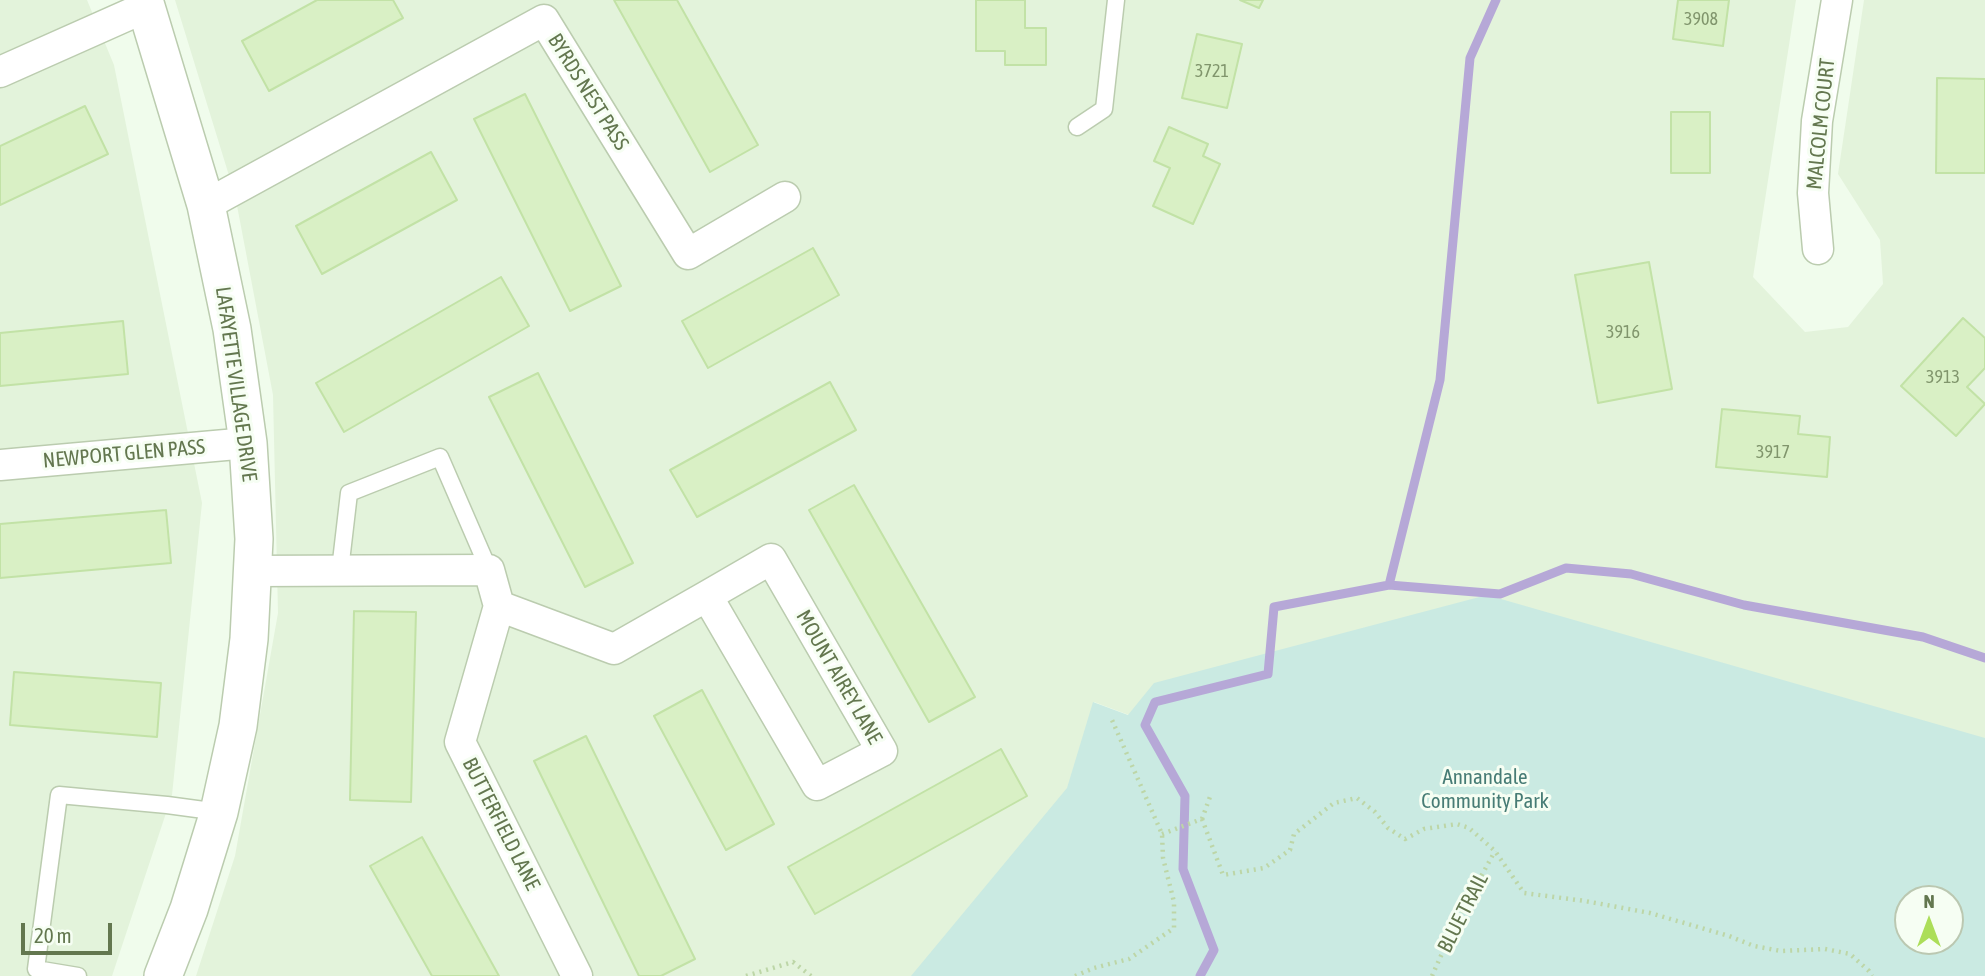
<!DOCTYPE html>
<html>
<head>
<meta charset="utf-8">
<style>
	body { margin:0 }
	#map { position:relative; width:1985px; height:976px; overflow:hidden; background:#f0fcec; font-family:"Asap Condensed",sans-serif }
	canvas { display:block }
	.north { position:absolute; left:1894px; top:885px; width:70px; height:70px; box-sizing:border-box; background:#f6fef3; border:2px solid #bbc8b1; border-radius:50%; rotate:0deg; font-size:19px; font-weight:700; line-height:28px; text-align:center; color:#63774f }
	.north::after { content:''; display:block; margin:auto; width:24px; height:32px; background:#acde59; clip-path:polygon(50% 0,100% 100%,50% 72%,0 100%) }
	.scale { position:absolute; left:21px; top:923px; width:91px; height:32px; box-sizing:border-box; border:4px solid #63774f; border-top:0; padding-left:9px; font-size:21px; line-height:24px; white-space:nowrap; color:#63774f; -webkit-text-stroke:5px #f6fef3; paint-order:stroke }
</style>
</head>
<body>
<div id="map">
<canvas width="1985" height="976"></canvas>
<div class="north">N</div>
<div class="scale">20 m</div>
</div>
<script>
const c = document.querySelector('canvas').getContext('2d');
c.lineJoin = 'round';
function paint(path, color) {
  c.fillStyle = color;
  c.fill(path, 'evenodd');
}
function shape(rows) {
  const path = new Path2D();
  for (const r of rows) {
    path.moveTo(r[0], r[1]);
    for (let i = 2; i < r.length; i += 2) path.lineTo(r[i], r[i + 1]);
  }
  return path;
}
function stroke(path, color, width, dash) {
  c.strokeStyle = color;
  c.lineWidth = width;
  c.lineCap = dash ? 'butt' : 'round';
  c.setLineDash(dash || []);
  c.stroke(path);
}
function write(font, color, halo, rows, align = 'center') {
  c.font = font + ' "Asap Condensed",sans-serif';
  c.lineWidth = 6;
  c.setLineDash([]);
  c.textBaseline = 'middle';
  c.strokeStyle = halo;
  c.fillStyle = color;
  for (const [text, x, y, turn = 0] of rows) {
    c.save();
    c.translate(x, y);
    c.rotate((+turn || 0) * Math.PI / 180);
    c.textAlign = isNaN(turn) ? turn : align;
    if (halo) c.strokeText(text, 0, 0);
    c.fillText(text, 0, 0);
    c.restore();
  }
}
paint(shape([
	[0,0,87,0,114,65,202,503,172,795,112,976,0,976],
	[175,0,1796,0,1753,277,1805,332,1848,327,1883,284,1880,240,1838,174,1864,0,1985,0,1985,976,1714,933,1094,702,1053,838,922,976,196,976,235,856,278,613,273,395,235,195],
	[1908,899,1950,899,1950,941,1908,941]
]), '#e3f3db');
paint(shape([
	[1487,595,1985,738,1985,976,911,976,1067,788,1093,702,1128,715,1154,683],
	[1908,899,1950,899,1950,941,1908,941]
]), '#caeae2');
stroke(shape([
	[1389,585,1500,594,1566,568,1631,574,1744,605,1923,637,1985,658],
	[1200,976,1214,950,1183,869,1185,796,1145,725,1155,702,1268,674,1274,607,1389,585,1440,380,1470,58,1496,0]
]), '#b6a8d7', 9);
const building = shape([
	[317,0,393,0,403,18,269,91,242,41,317,0],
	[614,0,677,0,758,145,710,172,614,0],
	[976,0,1025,0,1025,28,1046,28,1046,65,1005,65,1005,51,976,51,976,0],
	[1240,0,1263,0,1259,8,1240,0],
	[1678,0,1729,0,1723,46,1673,39,1678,0],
	[1197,34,1242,44,1227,108,1182,98,1197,34],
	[1937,78,1985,79,1985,173,1936,173,1937,78],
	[525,94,621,286,570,311,474,119,525,94],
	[85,106,108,154,0,205,0,146,85,106],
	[1671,112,1710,112,1710,173,1671,173,1671,112],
	[1169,127,1208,144,1203,156,1220,164,1193,224,1153,206,1170,168,1154,161,1169,127],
	[431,152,457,200,322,274,296,226,431,152],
	[813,248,839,295,708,368,682,321,813,248],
	[1649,262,1672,389,1598,403,1575,275,1649,262],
	[501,277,529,326,344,432,316,383,501,277],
	[1963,318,1985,338,1985,368,1967,387,1985,404,1956,436,1901,386,1963,318],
	[123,321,128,374,0,386,0,333,123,321],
	[538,373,633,563,585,587,489,397,538,373],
	[830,382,856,430,697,517,670,470,830,382],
	[1722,409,1800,416,1798,434,1830,437,1827,477,1716,467,1722,409],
	[854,485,975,697,929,722,809,510,854,485],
	[166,510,171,563,0,578,0,524,166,510],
	[354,611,416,612,411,802,350,800,354,611],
	[14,672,161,683,157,737,10,725,14,672],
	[702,690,774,824,726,850,654,716,702,690],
	[586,736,695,959,661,976,639,976,534,761,586,736],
	[1001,749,1027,796,815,914,788,867,1001,749],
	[422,837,499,976,432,976,370,866,422,837]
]);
paint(building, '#d9f0c5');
stroke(building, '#c2e2a6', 2);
const service = shape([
	[1077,127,1104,109,1116,0],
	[340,570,349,493,440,457,489,570],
	[78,976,36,969,59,795,167,805,219,812]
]);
const minor = shape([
	[0,72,146,7],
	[206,205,544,20,688,254,785,197],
	[1818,249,1813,193,1817,121,1837,0],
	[0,465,248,443],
	[252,571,489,570,499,606,460,742,577,976],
	[499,606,614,649,707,596,771,559,882,751,817,785,707,596]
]);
const tertiary = shape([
	[144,0,206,205,232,329,248,443,254,539,249,639,238,726,219,812,189,909,163,976]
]);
stroke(service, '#bbccaf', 19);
stroke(minor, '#bbccaf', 33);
stroke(tertiary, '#bbccaf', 40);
stroke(shape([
	[1202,819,1223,875,1264,868,1290,850,1294,834,1334,803,1357,798,1375,812,1388,828,1405,839,1424,829,1457,824,1469,828,1495,851,1524,893,1585,901,1650,913,1729,936,1754,946,1781,951,1825,949,1850,954,1869,971,1872,976],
	[1202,819,1211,794],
	[1162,834,1202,819],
	[746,976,793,962,811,976],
	[1075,976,1094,968,1129,959,1174,928,1174,902,1163,858,1162,834,1112,720],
	[1432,976,1455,924,1495,851]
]), '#bdd6a7', 4.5, [2, 5]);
stroke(service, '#fff', 16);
stroke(minor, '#fff', 30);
stroke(tertiary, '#fff', 37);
write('18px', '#80956c', null, [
	["3908",1701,19],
	["3721",1212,71],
	["3916",1623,332],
	["3913",1943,377],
	["3917",1773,452]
]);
write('21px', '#63774f', '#f6fef3', [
	["BYRDS NEST PASS",588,92,58],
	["MALCOLM COURT",1821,124,-84],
	["LAFAYETTE VILLAGE DRIVE",236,384,82],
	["NEWPORT GLEN PASS",124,454,-5],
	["MOUNT AIREY LANE",839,677,60],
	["BUTTERFIELD LANE",501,824,63],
	["BLUE TRAIL",1463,913,-63]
]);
write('21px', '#477c75', '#f6fef3', [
	["Annandale",1485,777],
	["Community Park",1485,801]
]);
</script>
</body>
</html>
